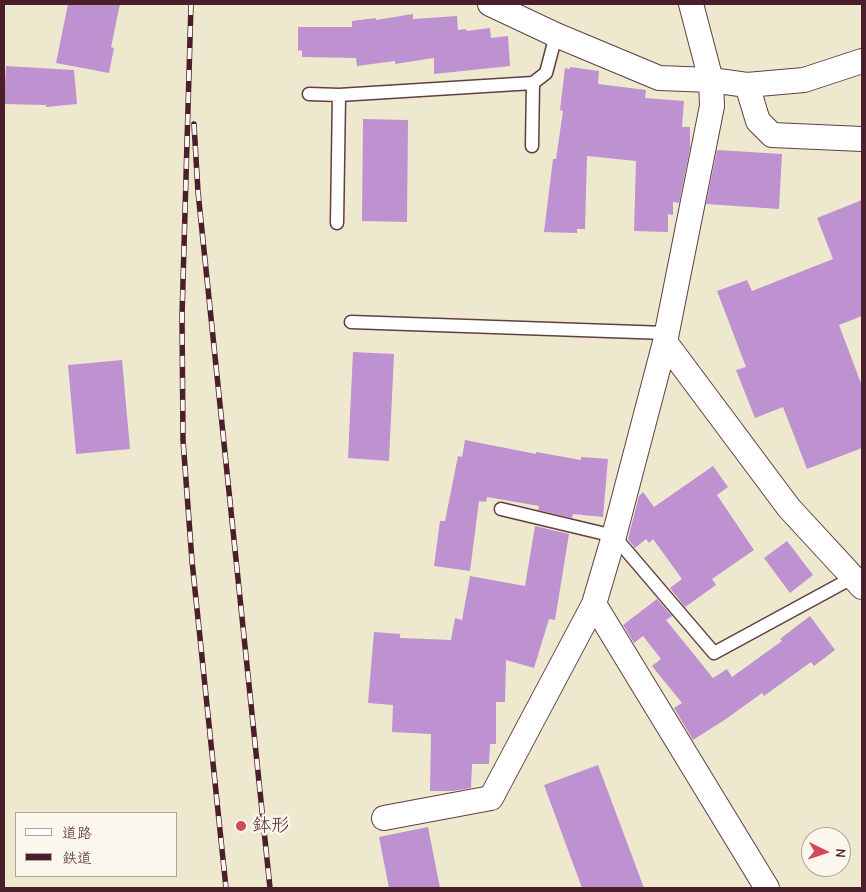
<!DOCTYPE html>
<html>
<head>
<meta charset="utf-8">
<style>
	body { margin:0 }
	#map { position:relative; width:866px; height:892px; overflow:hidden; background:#eee9ce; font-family:"Comic Neue","Klee One",sans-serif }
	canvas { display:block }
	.frame { position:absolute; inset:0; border:5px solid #4a1f2b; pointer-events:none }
	.legend { position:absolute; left:15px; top:812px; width:162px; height:65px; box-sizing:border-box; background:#fbf7ec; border:1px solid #b4a19f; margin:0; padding:6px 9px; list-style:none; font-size:15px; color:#4a1f2b }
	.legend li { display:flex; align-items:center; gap:10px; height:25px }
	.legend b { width:25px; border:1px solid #b4a19f }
	.north { position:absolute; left:801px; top:827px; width:50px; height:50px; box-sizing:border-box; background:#fbf7ec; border:1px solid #b4a19f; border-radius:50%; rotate:94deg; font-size:14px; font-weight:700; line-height:20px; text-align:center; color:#4a1f2b }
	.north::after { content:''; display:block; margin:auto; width:18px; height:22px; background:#d1495b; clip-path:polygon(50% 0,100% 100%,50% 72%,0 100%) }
</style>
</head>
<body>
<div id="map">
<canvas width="866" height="892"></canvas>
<div class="frame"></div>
<ul class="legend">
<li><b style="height:6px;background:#fff"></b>道路</li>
<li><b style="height:6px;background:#4a1f2b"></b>鉄道</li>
</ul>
<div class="north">N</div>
</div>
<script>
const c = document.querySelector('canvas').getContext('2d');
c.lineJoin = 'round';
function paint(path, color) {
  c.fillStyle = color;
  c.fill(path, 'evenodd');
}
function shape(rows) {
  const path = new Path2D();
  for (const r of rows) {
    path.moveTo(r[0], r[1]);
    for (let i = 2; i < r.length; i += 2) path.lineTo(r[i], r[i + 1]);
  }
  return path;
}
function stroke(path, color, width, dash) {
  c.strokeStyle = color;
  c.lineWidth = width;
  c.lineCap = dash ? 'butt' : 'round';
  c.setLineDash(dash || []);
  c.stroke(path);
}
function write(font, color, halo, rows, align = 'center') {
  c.font = font + ' "Comic Neue","Klee One",sans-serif';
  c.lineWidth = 5;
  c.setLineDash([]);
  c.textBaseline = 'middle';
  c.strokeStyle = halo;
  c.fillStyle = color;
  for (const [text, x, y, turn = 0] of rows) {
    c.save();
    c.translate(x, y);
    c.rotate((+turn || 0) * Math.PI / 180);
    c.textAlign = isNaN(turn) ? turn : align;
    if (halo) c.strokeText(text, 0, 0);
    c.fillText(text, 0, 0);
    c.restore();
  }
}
paint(shape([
	[68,4,120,4,111,47,114,48,109,73,56,63],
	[413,14,413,19,457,16,458,30,466,29,467,31,490,28,491,38,508,36,510,66,434,74,434,58,395,64,395,61,357,66,356,58,302,57,302,50,298,51,298,27,352,27,352,21,376,18,376,20],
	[6,66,74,70,77,104,46,107,46,105,4,104],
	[570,67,599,71,598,84,646,90,645,98,684,101,682,127,690,127,690,148,679,203,673,202,673,215,668,214,668,232,634,231,636,161,587,156,585,229,577,229,577,233,544,232,553,159,556,159,563,111,560,110,565,68,570,69],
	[363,119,408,120,407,222,362,221],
	[717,150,782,154,779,209,706,204],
	[862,200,862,316,839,325,862,386,862,448,807,469,783,407,755,418,736,370,746,367,717,291,747,280,752,291,833,259,817,218],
	[353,352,394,354,389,461,348,458],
	[122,360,130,449,76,454,68,365],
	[465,440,536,454,536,452,581,460,581,457,608,459,603,517,573,514,572,518,538,510,539,506,487,497,486,502,479,501,470,571,434,566,440,521,445,521,458,456,462,457],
	[713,466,728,487,717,495,754,550,712,579,716,585,685,607,670,588,682,579,653,539,649,543,646,539,635,548,628,539,639,496,643,492,654,507],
	[535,526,569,534,555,620,549,619,534,668,506,660,505,702,496,702,496,744,490,744,489,764,472,764,471,788,453,791,430,791,431,734,392,732,393,705,368,703,374,632,400,634,400,638,451,640,455,618,462,620,470,576,525,586],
	[787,541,813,575,790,593,764,558],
	[657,599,672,616,666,620,713,678,727,669,732,677,782,641,780,639,810,616,835,650,814,666,811,662,764,696,762,693,726,719,693,740,674,708,682,703,652,666,661,659,643,636,634,643,623,625],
	[598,765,644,888,582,888,544,785],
	[428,827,440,888,389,888,379,837]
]), '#be91d1');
const service = shape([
	[309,94,339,95,533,83,546,73,556,35],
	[532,146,533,83],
	[337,223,339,95],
	[351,322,666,333],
	[501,509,614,536,714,653,852,578]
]);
const minor = shape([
	[490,4,556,35,659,78,711,80,747,85,804,80,862,61],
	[691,4,711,80,712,106,665,342,789,508,862,587],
	[747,85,758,121,772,135,862,139],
	[665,342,614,536,594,604,767,888],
	[384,818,491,798,594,604]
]);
stroke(service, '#633d43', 15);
stroke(minor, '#633d43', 26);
stroke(service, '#fff', 12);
stroke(minor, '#fff', 24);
const rail = shape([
	[191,4,182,316,183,440,192,561,226,888],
	[194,124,198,192,270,888]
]);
stroke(rail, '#4a1f2b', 5.5);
stroke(rail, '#fbf7ec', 4, [11]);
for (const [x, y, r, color] of [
	[241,826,6,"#d1495b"]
]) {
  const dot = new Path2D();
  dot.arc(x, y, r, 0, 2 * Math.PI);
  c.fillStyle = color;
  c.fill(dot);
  stroke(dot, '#fbf7ec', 2);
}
write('19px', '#4a1f2b', '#fbf7ec', [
	["鉢形",252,826]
], 'left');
</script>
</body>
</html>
